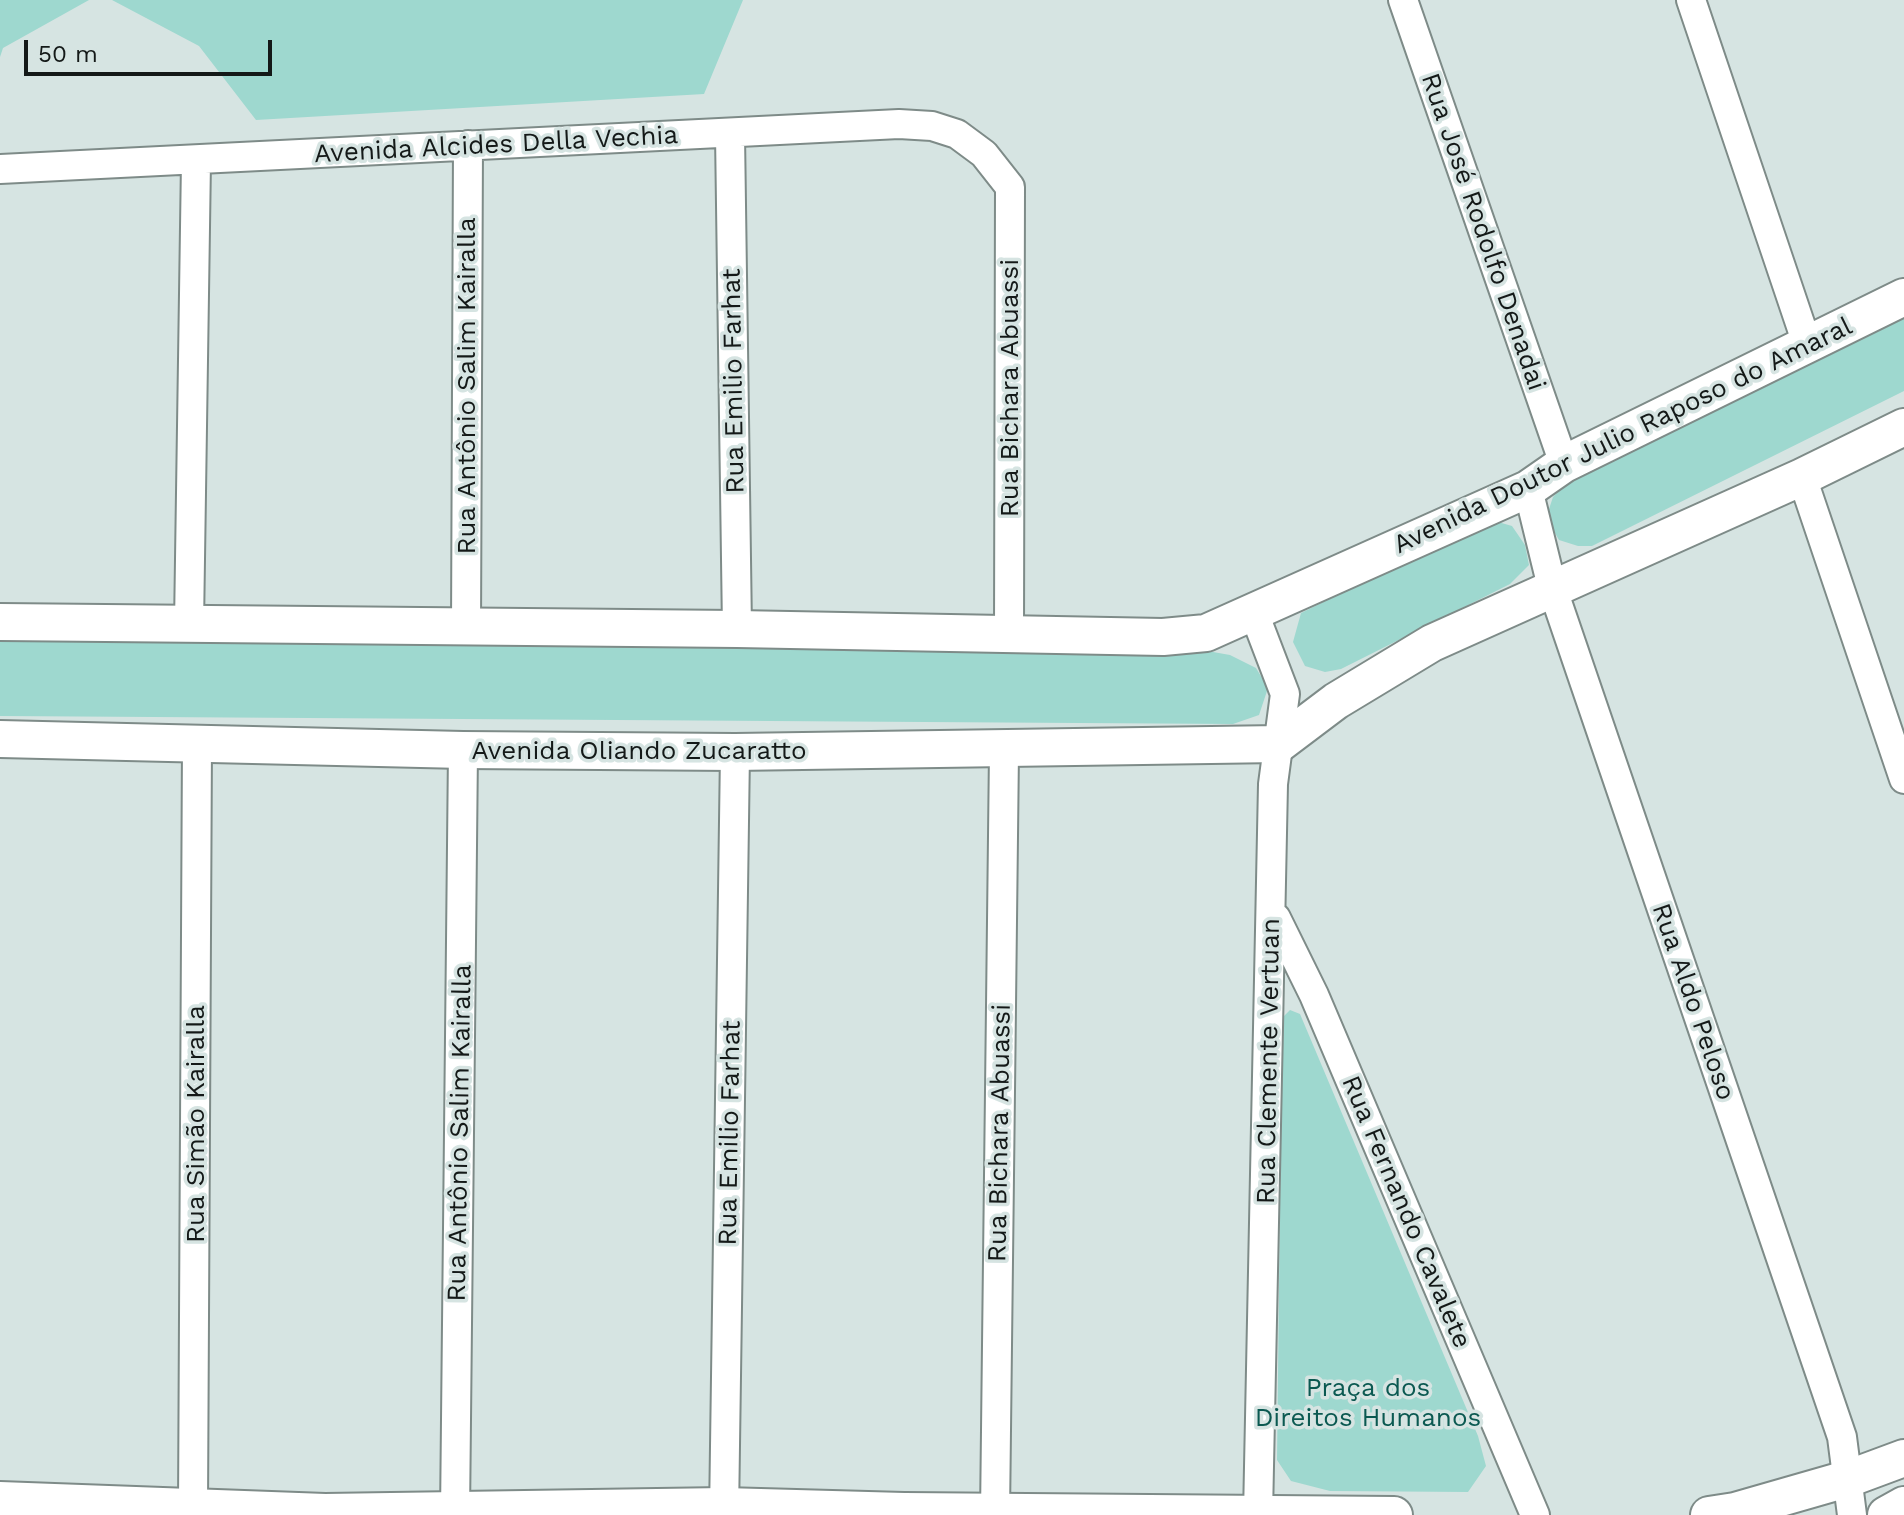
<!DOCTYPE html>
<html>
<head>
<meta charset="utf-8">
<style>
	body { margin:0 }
	#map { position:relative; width:1904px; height:1515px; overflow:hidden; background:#d6e4e2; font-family:"Work Sans",sans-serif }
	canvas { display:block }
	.scale { position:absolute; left:24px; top:40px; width:248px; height:36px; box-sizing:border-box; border:4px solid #141918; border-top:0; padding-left:10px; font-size:24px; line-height:28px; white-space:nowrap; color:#141918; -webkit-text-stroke:6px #d6e4e2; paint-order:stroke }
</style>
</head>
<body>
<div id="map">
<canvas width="1904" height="1515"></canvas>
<div class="scale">50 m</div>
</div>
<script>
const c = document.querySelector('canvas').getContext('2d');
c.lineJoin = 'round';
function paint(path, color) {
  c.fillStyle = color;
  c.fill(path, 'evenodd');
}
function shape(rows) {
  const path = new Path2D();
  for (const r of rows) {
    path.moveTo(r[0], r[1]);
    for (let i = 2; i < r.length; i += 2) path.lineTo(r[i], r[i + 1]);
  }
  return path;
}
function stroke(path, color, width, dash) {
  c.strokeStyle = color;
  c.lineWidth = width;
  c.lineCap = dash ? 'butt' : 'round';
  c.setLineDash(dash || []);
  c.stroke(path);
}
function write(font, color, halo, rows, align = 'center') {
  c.font = font + ' "Work Sans",sans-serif';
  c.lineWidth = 7;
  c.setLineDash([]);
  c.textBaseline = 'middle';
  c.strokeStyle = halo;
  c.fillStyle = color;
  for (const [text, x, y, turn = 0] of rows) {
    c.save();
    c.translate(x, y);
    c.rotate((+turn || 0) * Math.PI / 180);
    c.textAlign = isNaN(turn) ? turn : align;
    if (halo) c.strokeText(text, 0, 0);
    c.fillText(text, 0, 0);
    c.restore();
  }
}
paint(shape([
	[0,0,89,0,3,48,0,57],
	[112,0,743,0,704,94,256,120,199,46],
	[1904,316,1904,391,1592,546,1578,546,1559,540,1548,521,1549,509,1553,497,1565,484],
	[1491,520,1512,526,1525,545,1529,565,1510,584,1341,669,1325,672,1305,666,1293,642,1301,613],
	[0,639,1196,649,1230,655,1256,668,1268,688,1259,715,1233,724,0,716],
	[1290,1010,1300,1014,1478,1436,1486,1466,1468,1492,1330,1491,1291,1481,1277,1460,1282,1032,1283,1017]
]), '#9ed8cf');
const minor = shape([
	[1403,0,1564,464],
	[1691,0,1807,344],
	[730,134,737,629],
	[0,169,899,124,932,126,957,134,984,154,1010,187,1009,632],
	[1802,477,1904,779],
	[1528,489,1552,587,1842,1437,1852,1515],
	[1254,613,1285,694,1273,784,1258,1515],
	[189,625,196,161],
	[466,627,468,145],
	[1276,918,1314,995,1535,1515],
	[193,1506,197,743],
	[455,1515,463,750],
	[724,1515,735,752],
	[995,1515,1004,751]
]);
const tertiary = shape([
	[0,622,737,629,1163,637,1206,633,1528,489,1564,464,1904,297],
	[0,739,463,750,735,752,1279,744,1336,701,1432,643,1802,477,1904,427],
	[0,1500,325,1512,724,1506,904,1511,1394,1515],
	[1709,1515,1735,1511,1850,1478,1904,1458],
	[1886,1515,1904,1505]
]);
stroke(minor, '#7e8b88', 32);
stroke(tertiary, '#7e8b88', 40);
stroke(minor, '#fff', 28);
stroke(tertiary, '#fff', 36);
write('26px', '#141918', '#d6e4e2', [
	["Avenida Alcides Della Vechia",496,145,-3],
	["Rua José Rodolfo Denadai",1483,232,71],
	["Rua Emilio Farhat",734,381,-91],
	["Rua Antônio Salim Kairalla",467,386,-90],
	["Rua Bichara Abuassi",1010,388,-90],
	["Avenida Doutor Julio Raposo do Amaral",1623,436,-26],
	["Avenida Oliando Zucaratto",639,751],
	["Rua Aldo Peloso",1693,1002,71],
	["Rua Clemente Vertuan",1269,1061,-89],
	["Rua Simão Kairalla",196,1124,-90],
	["Rua Antônio Salim Kairalla",460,1133,-89],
	["Rua Emilio Farhat",730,1133,-89],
	["Rua Bichara Abuassi",1000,1133,-89],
	["Rua Fernando Cavalete",1406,1212,67]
]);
write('26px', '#0b5951', '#d6e4e2', [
	["Praça dos",1368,1388],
	["Direitos Humanos",1368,1418]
]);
</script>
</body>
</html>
